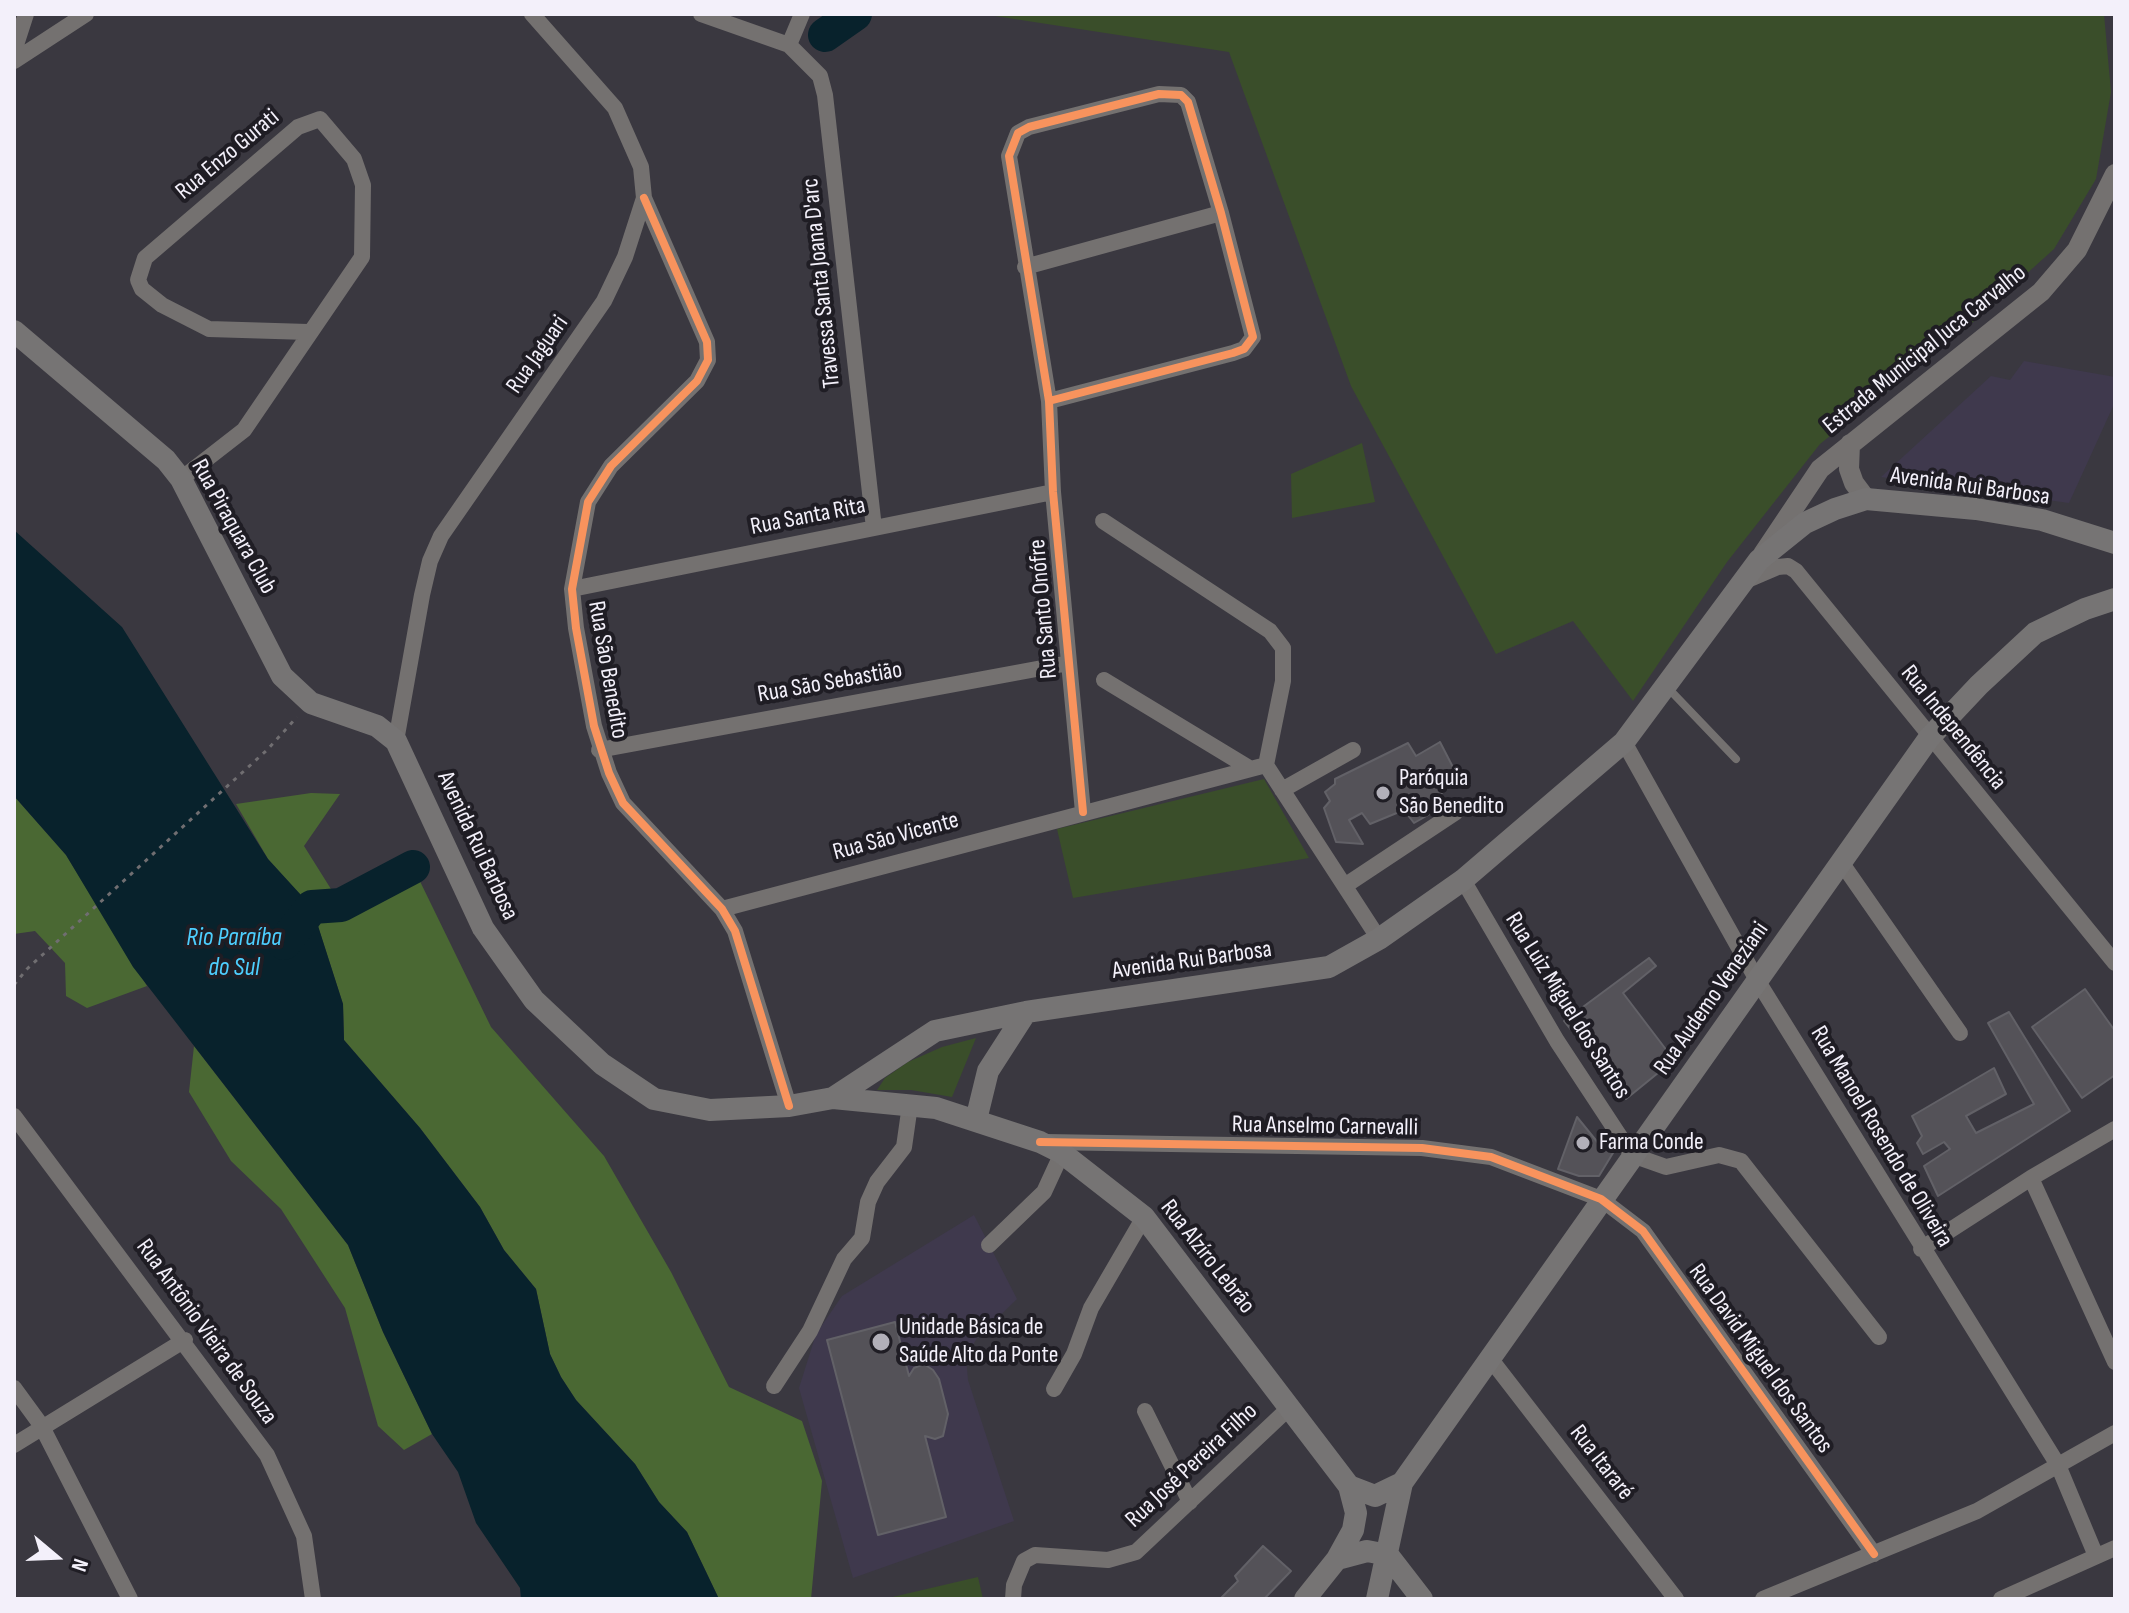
<!DOCTYPE html>
<html>
<head>
<meta charset="utf-8">
<style>
	body { margin:0 }
	#map { position:relative; width:2129px; height:1613px; overflow:hidden; background:#3a3840; font-family:"Sofia Sans Condensed",sans-serif }
	canvas { display:block }
	.frame { position:absolute; inset:0; border:16px solid #f3f0fa; pointer-events:none }
	.north { position:absolute; left:16px; top:1517px; width:80px; height:80px; -webkit-text-stroke:6px #1f1d24; paint-order:stroke; rotate:109deg; font-size:22px; font-weight:700; line-height:32px; text-align:center; color:#f3f0fa }
	.north::after { content:''; display:block; margin:auto; width:28px; height:36px; background:#f3f0fa; clip-path:polygon(50% 0,100% 100%,50% 72%,0 100%) }
</style>
</head>
<body>
<div id="map">
<canvas width="2129" height="1613"></canvas>
<div class="frame"></div>
<div class="north">N</div>
</div>
<script>
const c = document.querySelector('canvas').getContext('2d');
c.lineJoin = 'round';
function paint(path, color) {
  c.fillStyle = color;
  c.fill(path, 'evenodd');
}
function shape(rows) {
  const path = new Path2D();
  for (const r of rows) {
    path.moveTo(r[0], r[1]);
    for (let i = 2; i < r.length; i += 2) path.lineTo(r[i], r[i + 1]);
  }
  return path;
}
function stroke(path, color, width, dash) {
  c.strokeStyle = color;
  c.lineWidth = width;
  c.lineCap = dash ? 'butt' : 'round';
  c.setLineDash(dash || []);
  c.stroke(path);
}
function write(font, color, halo, rows, align = 'center') {
  c.font = font + ' "Sofia Sans Condensed",sans-serif';
  c.lineWidth = 8;
  c.setLineDash([]);
  c.textBaseline = 'middle';
  c.strokeStyle = halo;
  c.fillStyle = color;
  for (const [text, x, y, turn = 0] of rows) {
    c.save();
    c.translate(x, y);
    c.rotate((+turn || 0) * Math.PI / 180);
    c.textAlign = isNaN(turn) ? turn : align;
    if (halo) c.strokeText(text, 0, 0);
    c.fillText(text, 0, 0);
    c.restore();
  }
}
paint(shape([
	[2024,361,2115,377,2115,402,2069,503,1881,477,1991,376,2010,380],
	[974,1215,1017,1299,977,1338,966,1357,968,1380,1014,1521,853,1578,799,1388,816,1334,842,1296]
]), '#3f394d');
paint(shape([
	[982,14,2104,14,2111,92,2096,179,2054,249,1972,323,1820,444,1727,562,1633,701,1573,621,1496,654,1351,386,1229,52],
	[1362,443,1375,502,1292,518,1291,474],
	[1264,779,1309,858,1073,898,1057,829],
	[976,1038,952,1097,911,1090,877,1090,885,1078,908,1062,942,1047],
	[978,1577,983,1599,884,1599]
]), '#3a4e2a');
paint(shape([
	[311,793,340,794,304,846,341,905,413,867,491,1027,604,1156,671,1272,729,1387,802,1421,822,1481,811,1599,719,1599,687,1532,659,1502,635,1464,576,1400,561,1377,550,1354,536,1289,504,1250,480,1207,420,1128,344,1040,343,1004,312,908,268,859,236,804],
	[14,796,66,855,147,986,87,1008,66,996,65,963,35,931,14,934],
	[194,1046,348,1245,383,1332,432,1434,404,1450,378,1426,345,1308,281,1209,231,1161,189,1092]
]), '#4a6833');
paint(shape([
	[14,530,122,627,268,859,312,907,343,1004,344,1040,420,1128,480,1207,504,1250,536,1289,550,1354,561,1377,576,1400,635,1464,659,1502,687,1532,719,1599,521,1599,520,1588,476,1523,458,1472,432,1434,383,1332,348,1245,133,967,66,855,14,796]
]), '#08222c');
stroke(shape([
	[825,35,855,14],
	[284,943,312,907,341,905,413,867]
]), '#08222c', 34);
const building = shape([
	[1440,742,1457,775,1440,795,1437,810,1414,823,1404,810,1370,824,1362,813,1349,820,1363,844,1336,842,1324,808,1330,801,1325,792,1335,784,1335,779,1408,743,1416,756,1440,742],
	[1649,958,1656,966,1623,993,1674,1060,1626,1099,1564,1021,1649,958],
	[2085,989,2115,1031,2115,1075,2082,1098,2032,1027,2085,989],
	[2009,1012,2070,1111,1938,1196,1924,1166,1950,1149,1944,1142,1923,1154,1917,1143,1922,1136,1912,1116,1994,1068,2006,1094,1966,1116,1976,1133,2034,1104,1988,1023,2009,1012],
	[1577,1117,1603,1149,1611,1137,1616,1148,1599,1176,1579,1176,1558,1169,1577,1117],
	[895,1322,909,1376,914,1368,924,1364,933,1370,939,1379,948,1414,943,1436,935,1439,925,1436,946,1517,878,1535,827,1340,895,1322],
	[1263,1546,1291,1571,1264,1599,1220,1599,1238,1581,1235,1576,1263,1546]
]);
paint(building, '#545258');
stroke(building, '#626167', 2);
stroke(shape([
	[14,985,27,969,267,750,297,717]
]), '#706e71', 3, [4, 6]);
stroke(shape([
	[1667,687,1736,759]
]), '#747170', 8);
stroke(shape([
	[701,14,789,45,820,76,825,95,874,528],
	[789,45,802,14],
	[14,51,26,14],
	[14,61,86,14],
	[644,198,707,342,708,360,697,381,611,466,588,502,572,589,576,628,594,726,609,773,623,803,722,909,735,931,789,1106],
	[1025,267,1221,213],
	[1049,401,1233,353,1244,349,1253,337,1221,213,1188,102,1181,95,1159,94,1029,127,1018,133,1009,156,1049,401,1053,492,1083,812],
	[181,479,244,430,362,257,363,185,354,159,320,119,298,127,145,258,138,280,142,289,162,305,209,329,308,332],
	[1103,521,1270,631,1283,648,1283,681,1266,765],
	[1743,582,1778,567,1788,566,1796,571,2115,963],
	[572,589,1053,492],
	[1104,680,1251,769],
	[396,741,422,595,430,561,441,536,604,301,625,257,644,198,641,167,615,108,532,14],
	[1624,742,1757,980,2058,1465,2096,1556],
	[599,750,1069,663],
	[1282,790,1353,750],
	[1841,862,1960,1033],
	[1463,880,1557,1041,1632,1155,1666,1167,1719,1155,1741,1161,1879,1337],
	[1346,885,1456,812],
	[722,909,1266,765,1379,939],
	[14,1116,267,1455,304,1536,313,1599],
	[1045,1142,1422,1148,1491,1157,1601,1199,1643,1231,1874,1554],
	[2031,1178,2115,1362],
	[989,1245,1044,1192,1062,1153],
	[1921,1249,2031,1178,2115,1129],
	[1489,1357,1676,1599],
	[774,1386,810,1331,844,1259,862,1238,868,1202,877,1182,904,1147,910,1105],
	[14,1388,41,1425,130,1599],
	[1054,1389,1074,1354,1091,1308,1144,1217],
	[1145,1411,1190,1502],
	[14,1445,185,1340],
	[1013,1599,1014,1585,1024,1561,1035,1555,1108,1560,1136,1552,1289,1408],
	[1763,1599,1977,1511,2115,1433],
	[2001,1599,2115,1548]
]), '#747170', 16);
stroke(shape([
	[1850,444,1849,469,1854,483,1866,499],
	[1763,554,1820,469,2041,292,2077,250,2115,174]
]), '#747170', 20);
stroke(shape([
	[14,331,166,460,181,479,282,676,311,703,377,726,396,741,483,928,534,1000,602,1064,654,1099,710,1110,789,1106,833,1098,935,1031,1026,1012,1329,967,1379,939,1463,880,1624,742,1759,560,1805,523,1835,509,1866,499,1976,509,2042,520,2115,543],
	[833,1098,936,1108,1040,1142,1062,1153,1144,1217,1349,1486,1375,1496,1402,1483],
	[976,1120,988,1071,1026,1012],
	[1337,1559,1367,1551,1388,1555,1422,1599],
	[1305,1599,1337,1559,1353,1530,1356,1513,1349,1486],
	[1377,1599,1402,1483,1929,738,1979,685,2035,633,2085,609,2115,599]
]), '#767474', 22);
stroke(shape([
	[644,198,707,342,708,360,697,381,611,466,588,502,572,589,576,628,594,726,609,773,623,803,722,909,735,931,789,1106],
	[1049,401,1233,353,1244,349,1253,337,1221,213,1188,102,1181,95,1159,94,1029,127,1018,133,1009,156,1049,401,1053,492,1083,812],
	[1040,1142,1422,1148,1491,1157,1601,1199,1643,1231,1874,1554]
]), '#f8935d', 8);
for (const [x, y, r, color] of [
	[1383,793,8,"#b2b0b9"],
	[1583,1143,8,"#b2b0b9"],
	[881,1342,10,"#b2b0b9"]
]) {
  const dot = new Path2D();
  dot.arc(x, y, r, 0, 2 * Math.PI);
  c.fillStyle = color;
  c.fill(dot);
  stroke(dot, '#1f1d24', 3);
}
write('24px', '#f3f0fa', '#1f1d24', [
	["Rua Enzo Gurati",228,155,-40],
	["Travessa Santa Joana D'arc",822,283,-96],
	["Estrada Municipal Juca Carvalho",1925,350,-39],
	["Rua Jaguari",538,355,-55],
	["Avenida Rui Barbosa",1970,487,8],
	["Rua Santa Rita",808,517,-11],
	["Rua Piraquara Club",233,527,61],
	["Rua Santo Onófre",1044,609,-95],
	["Rua São Benedito",607,670,80],
	["Rua São Sebastião",830,683,-10],
	["Rua Independência",1953,728,51],
	["Rua São Vicente",896,837,-15],
	["Avenida Rui Barbosa",477,846,65],
	["Avenida Rui Barbosa",1192,961,-8],
	["Rua Audemo Veneziani",1712,999,-55],
	["Rua Luiz Miguel dos Santos",1567,1006,58],
	["Rua Anselmo Carnevalli",1325,1127,1],
	["Rua Manoel Rosendo de Oliveira",1881,1137,59],
	["Rua Alzíro Lebrão",1207,1257,52],
	["Rua Antônio Vieira de Souza",206,1332,54],
	["Rua David Miguel dos Santos",1760,1359,54],
	["Rua Itararé",1601,1463,52],
	["Rua José Pereira Filho",1192,1466,-43]
]);
write('24px', '#f3f0fa', '#1f1d24', [
	["Paróquia",1399,779],
	["São Benedito",1399,807],
	["Farma Conde",1599,1143],
	["Unidade Básica de",899,1328],
	["Saúde Alto da Ponte",899,1356]
], 'left');
write('italic 26px', '#4dcefe', '#1f1d24', [
	["Rio Paraíba",234,938],
	["do Sul",234,968]
]);
</script>
</body>
</html>
